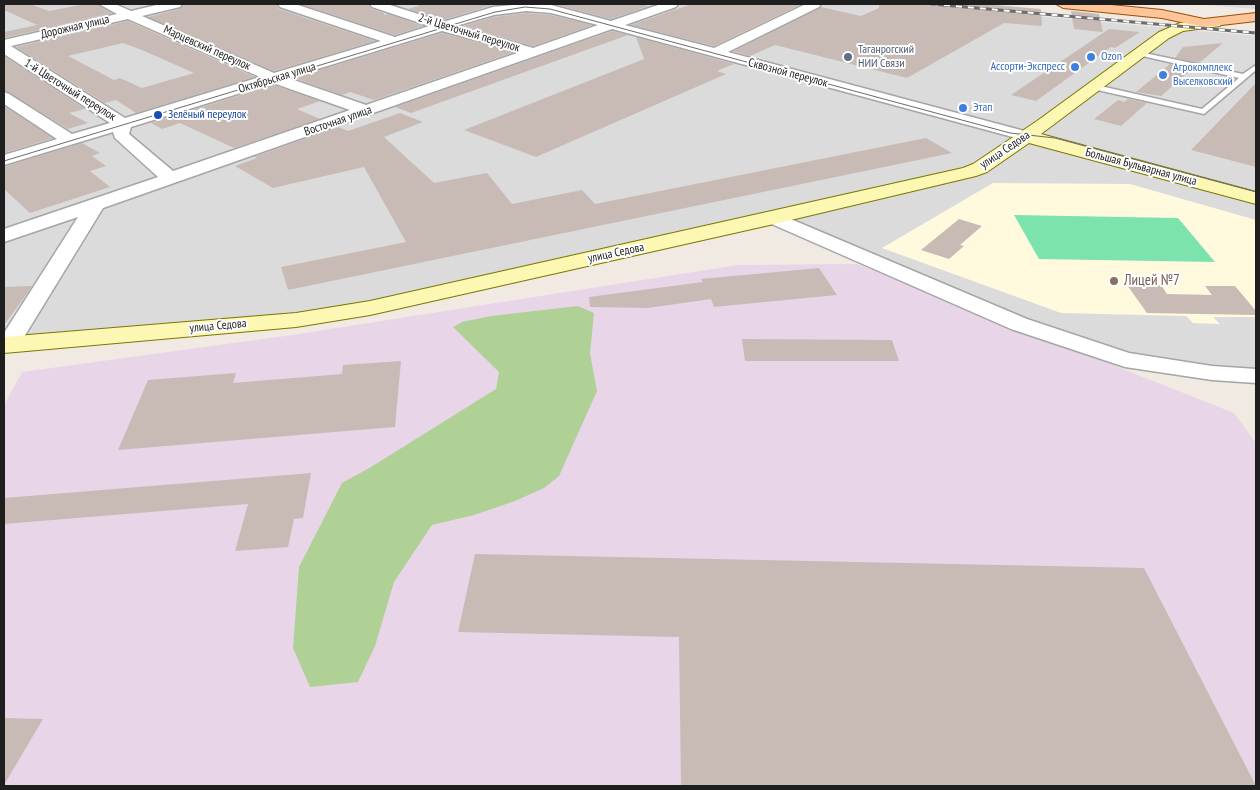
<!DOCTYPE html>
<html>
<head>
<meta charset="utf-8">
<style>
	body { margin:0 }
	#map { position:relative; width:1260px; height:790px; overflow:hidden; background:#f0eae3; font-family:"PT Sans Narrow",sans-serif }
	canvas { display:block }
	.frame { position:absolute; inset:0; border:5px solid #1e1e1e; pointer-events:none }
</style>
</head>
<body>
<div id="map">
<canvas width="1260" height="790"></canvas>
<div class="frame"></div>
</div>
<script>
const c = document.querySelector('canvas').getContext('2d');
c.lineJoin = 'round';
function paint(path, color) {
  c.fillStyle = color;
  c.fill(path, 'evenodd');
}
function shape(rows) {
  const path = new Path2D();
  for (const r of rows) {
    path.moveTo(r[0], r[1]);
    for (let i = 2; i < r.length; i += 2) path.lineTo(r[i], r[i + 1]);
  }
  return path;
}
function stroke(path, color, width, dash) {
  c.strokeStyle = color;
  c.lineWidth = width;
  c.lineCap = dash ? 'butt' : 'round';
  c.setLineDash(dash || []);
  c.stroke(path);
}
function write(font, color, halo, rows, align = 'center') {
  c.font = font + ' "PT Sans Narrow",sans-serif';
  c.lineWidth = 4;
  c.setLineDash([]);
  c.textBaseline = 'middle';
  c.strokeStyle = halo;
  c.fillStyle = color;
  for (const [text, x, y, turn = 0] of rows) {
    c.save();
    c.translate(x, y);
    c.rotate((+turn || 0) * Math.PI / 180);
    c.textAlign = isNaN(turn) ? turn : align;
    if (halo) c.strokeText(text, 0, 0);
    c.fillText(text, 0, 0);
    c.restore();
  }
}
paint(shape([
	[4,4,903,4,1256,36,1256,376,1212,373,1125,360,774,218,296,320,4,345],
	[1097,4,1256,4,1256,9,1194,4]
]), '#dcdbdb');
paint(shape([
	[857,264,1234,413,1256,443,1256,786,4,786,4,405,22,372,292,335,738,265]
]), '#e9d5e8');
paint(shape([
	[993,183,1130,184,1256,220,1256,317,1213,317,1220,324,1193,323,1186,316,1061,313,882,248]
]), '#fffadd');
paint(shape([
	[578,306,594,313,590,353,597,391,559,476,544,488,515,501,474,515,432,525,394,582,375,646,358,682,310,687,293,648,299,567,342,483,371,467,496,389,499,372,453,327,462,322,491,316]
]), '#afd196');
paint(shape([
	[1014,215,1178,218,1215,262,1039,259]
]), '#7de3ae');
paint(shape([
	[4,4,30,4,49,11,85,4,97,4,112,13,4,38,4,32,37,25,4,10],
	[184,4,276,4,279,9,375,41,274,71,148,17,180,9],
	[300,4,368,4,371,9,384,13,384,15,388,14,423,26,395,35],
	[419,4,506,4,492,5,443,20,408,9,418,6],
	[554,4,638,4,649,6,611,19],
	[692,4,802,4,714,46,631,25],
	[879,4,983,4,1041,9,1042,26,1004,23,907,78,775,45,750,56,733,51,821,7,861,16,879,8],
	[1071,11,1099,14,1103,32,1074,29],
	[526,13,551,15,592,25,533,46,463,26,494,17],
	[128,21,255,77,136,113,116,100,105,103,16,47],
	[123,43,142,50,194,73,142,88,120,78,114,80,68,56],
	[1109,29,1140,32,1115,48,1111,47,1036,101,1011,95],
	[612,31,628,35,411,113,395,107],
	[442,33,514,52,374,100,350,92,342,95,294,78],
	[636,37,734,64,717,71,726,74,536,157,464,130,644,59],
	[1223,43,1199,63,1175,58,1183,47],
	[4,56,85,109,69,113,88,123,68,129,4,90],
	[1170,64,1192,69,1161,96,1136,92],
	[1256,83,1256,167,1191,150],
	[273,85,320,101,297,109,320,119,234,148,180,123,162,129,151,123],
	[1128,99,1147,103,1121,126,1094,119,1118,100,1124,102],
	[4,106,53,138,4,153],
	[400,113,423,122,384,137,434,183,487,173,512,204,582,190,595,204,926,138,952,153,288,290,281,267,406,242,364,167,273,188,235,166,257,158,254,157,339,127,348,131],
	[82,143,100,153,92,156,106,166,90,171,110,187,30,213,4,189,4,167],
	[959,219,982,226,960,245,964,246,949,259,921,250],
	[819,268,837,295,714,307,711,299,648,308,590,307,589,297,703,282,701,279],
	[1127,285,1161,285,1167,294,1212,295,1205,286,1235,286,1256,311,1256,315,1147,313],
	[32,286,23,299,4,325,4,287],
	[742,339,892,340,899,361,745,361],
	[401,361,395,427,118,450,148,380,236,373,233,383,342,374,343,365],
	[311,473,303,518,294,519,288,547,235,551,248,504,4,524,4,498],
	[475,554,1144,568,1256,786,681,786,679,637,458,632],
	[4,718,43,719,4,785]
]), '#c8bbb6');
const service = shape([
	[1140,52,1243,74,1256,65,1256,70,1204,114,1093,89,1093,85,1096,85,1202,109,1239,78,1138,55,1138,53,1140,52]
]);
const minor = shape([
	[99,4,115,4,131,11,161,4,182,4,180,7,142,16,274,73,381,41,280,7,278,4,295,4,395,37,429,26,372,7,370,4,387,4,443,22,493,7,522,4,551,5,611,21,661,4,678,4,676,7,625,25,714,48,806,4,821,4,819,7,728,52,1032,133,1034,136,1032,139,1026,141,1020,139,612,29,103,208,16,350,4,351,4,333,78,217,4,242,4,229,158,177,115,138,113,132,4,165,4,155,57,139,4,104,4,92,9,94,72,134,110,123,4,54,4,40,117,14,99,4],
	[526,11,551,13,598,25,533,48,456,26,494,15,526,11],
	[128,19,260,77,125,118,11,46,128,19],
	[442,31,520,52,366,105,288,78,442,31],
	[273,83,350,110,173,171,129,134,131,127,273,83],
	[774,212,1027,319,1129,353,1212,366,1256,369,1256,383,1212,380,1125,367,1011,329,767,222,764,218,767,214,774,212]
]);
const secondary = shape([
	[1215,19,1220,20,1222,23,1220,26,1183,31,1169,38,1041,134,1256,192,1256,204,1029,143,987,172,976,176,774,224,370,315,296,327,4,353,4,337,296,313,370,301,963,168,973,164,1037,121,1159,32,1180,23,1215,19]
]);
const primary = shape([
	[1056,4,1101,4,1162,10,1204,19,1256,13,1256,21,1204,27,1162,18,1063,8,1056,4]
]);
stroke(service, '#a5a5a5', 3);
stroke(minor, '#a5a5a5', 3);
stroke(secondary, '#7a7700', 2);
stroke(primary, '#985100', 2);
paint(service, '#fff');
paint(minor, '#fff');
paint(secondary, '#fdf7b4');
paint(primary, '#ffc599');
stroke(shape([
	[4,161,495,12,525,7,550,9,1010,133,1055,138,1256,192]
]), '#6c6c6c', 1);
const rail = shape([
	[932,4,1256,33]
]);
stroke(rail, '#6c6c6c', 3);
stroke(rail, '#fff', 2, [6]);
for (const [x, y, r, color] of [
	[848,57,5,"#5c6f8a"],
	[1091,57,5,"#3f7fe0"],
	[1075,67,5,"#3f7fe0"],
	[1163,75,5,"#3f7fe0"],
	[963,108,5,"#3f7fe0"],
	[158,115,5,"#1a4fb4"],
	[1114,281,5,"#8d6e63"]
]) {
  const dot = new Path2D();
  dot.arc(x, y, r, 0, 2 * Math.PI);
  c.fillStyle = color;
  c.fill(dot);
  stroke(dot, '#fff', 2);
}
write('12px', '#1e1e1e', '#fff', [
	["Дорожная улица",75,27,-13],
	["2-й Цветочный переулок",469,33,17],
	["Марцевский переулок",207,48,24],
	["Сквозной переулок",788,73,15],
	["Октябрьская улица",277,78,-17],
	["1-й Цветочный переулок",70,90,32],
	["Восточная улица",338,121,-19],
	["улица Седова",1005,150,-34],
	["Большая Бульварная улица",1141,167,15],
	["улица Седова",616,253,-12],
	["улица Седова",218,326,-5]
]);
write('12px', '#4e5e75', '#fff', [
	["Таганрогский",858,50],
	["НИИ Связи",858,64]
], 'left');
write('12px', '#366cbe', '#fff', [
	["Ozon",1101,57],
	["Ассорти-Экспресс",1065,67,"right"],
	["Агрокомплекс",1173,68],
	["Выселковский",1173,82],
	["Этап",973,108]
], 'left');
write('12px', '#164399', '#fff', [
	["Зелёный переулок",168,115]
], 'left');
write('15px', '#785e54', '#fff', [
	["Лицей №7",1124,281]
], 'left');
</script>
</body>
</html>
